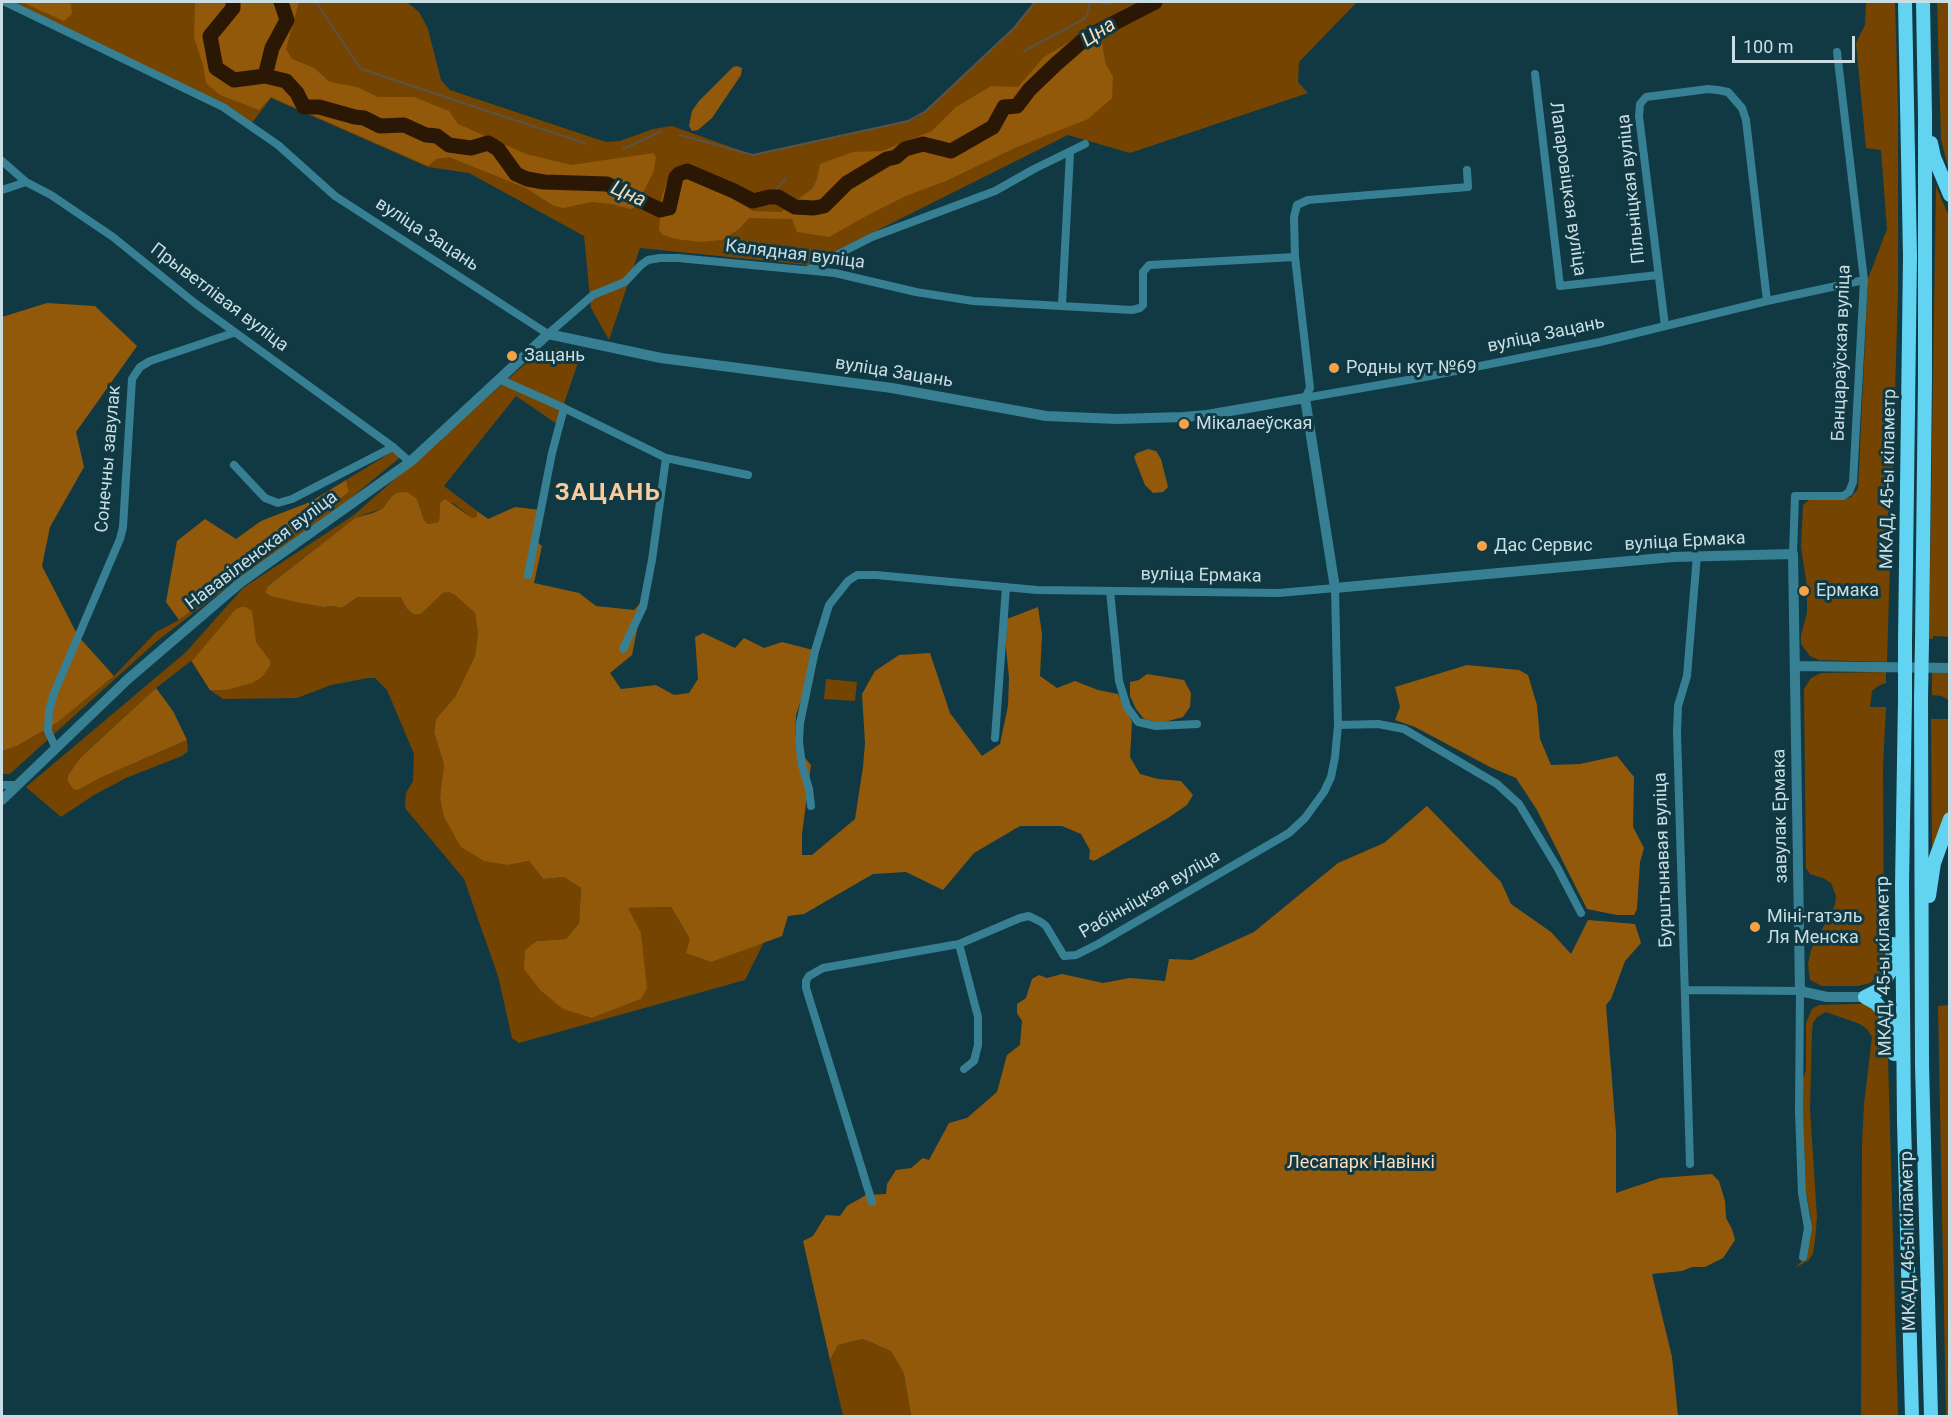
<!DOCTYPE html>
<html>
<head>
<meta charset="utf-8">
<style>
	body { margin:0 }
	#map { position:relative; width:1951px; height:1418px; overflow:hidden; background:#113943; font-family:Roboto,sans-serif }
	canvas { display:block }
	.frame { position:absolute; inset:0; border:3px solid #c9dee4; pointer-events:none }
	.scale { position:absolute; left:1732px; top:36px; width:123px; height:27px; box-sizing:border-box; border:3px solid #c9dee4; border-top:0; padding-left:8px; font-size:18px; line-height:21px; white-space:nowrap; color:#c9dee4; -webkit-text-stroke:4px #113943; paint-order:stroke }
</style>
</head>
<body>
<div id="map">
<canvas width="1951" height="1418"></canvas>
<div class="frame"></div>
<div class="scale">100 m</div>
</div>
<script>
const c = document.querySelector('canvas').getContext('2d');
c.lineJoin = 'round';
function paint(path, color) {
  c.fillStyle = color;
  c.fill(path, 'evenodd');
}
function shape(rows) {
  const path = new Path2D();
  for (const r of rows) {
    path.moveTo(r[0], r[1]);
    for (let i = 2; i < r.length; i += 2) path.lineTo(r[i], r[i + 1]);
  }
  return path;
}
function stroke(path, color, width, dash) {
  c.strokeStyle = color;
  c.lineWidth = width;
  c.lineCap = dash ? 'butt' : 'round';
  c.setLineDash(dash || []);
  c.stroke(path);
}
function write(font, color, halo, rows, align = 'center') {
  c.font = font + ' Roboto,sans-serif';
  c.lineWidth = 6;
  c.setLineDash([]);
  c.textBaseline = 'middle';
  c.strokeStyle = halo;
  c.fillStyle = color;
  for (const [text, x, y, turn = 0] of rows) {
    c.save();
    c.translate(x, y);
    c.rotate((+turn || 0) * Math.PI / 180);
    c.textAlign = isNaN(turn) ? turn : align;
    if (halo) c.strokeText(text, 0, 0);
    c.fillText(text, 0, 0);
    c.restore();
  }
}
paint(shape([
	[5,2,407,2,419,12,428,29,441,80,450,90,606,142,620,141,653,129,672,126,753,155,908,121,918,117,1014,28,1035,2,1357,2,1299,62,1298,82,1308,93,1130,153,1068,135,808,265,640,248,609,340,591,308,584,236,469,173,428,167,271,98,251,124],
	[1866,2,1895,2,1898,109,1898,292,1887,662,1819,660,1810,656,1801,644,1801,635,1807,613,1807,586,1801,547,1803,505,1809,500,1842,500,1851,497,1858,489,1868,279,1887,229,1881,150,1866,148,1856,43,1865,25],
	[1937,2,1949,2,1949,172,1941,139],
	[1936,186,1950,219,1950,637,1933,636,1933,639,1929,639],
	[556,348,581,354,557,424,516,396,444,486,477,511,478,517,472,518,453,503,440,503,439,522,428,524,424,520,417,499,391,497,383,508,355,518,268,586,265,592,324,607,332,606,342,608,358,597,402,597,407,609,413,614,421,614,443,593,448,592,455,595,475,613,478,633,475,656,455,697,436,719,434,732,444,765,440,797,508,865,529,861,543,879,564,877,581,888,579,923,566,939,537,941,592,1018,641,999,647,989,627,908,671,907,690,939,712,962,764,942,745,980,519,1043,512,1038,498,976,464,879,405,808,406,793,413,781,414,754,387,690,375,678,368,678,331,685,297,698,223,699,210,690,191,661,156,688,81,757,68,775,78,790,100,778,187,740,188,751,182,756,126,778,94,795,61,817,26,787,186,652,243,588,354,515,534,356],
	[395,450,403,455,345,503,235,581,157,641,12,772,9,774,2,774,2,751,17,746,57,723,114,676,156,632,179,620,349,492,346,480],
	[1932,671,1949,672,1949,700,1941,696,1932,695],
	[1886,672,1886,683,1878,686,1872,691,1870,707,1886,707,1883,766,1884,964,1881,972,1870,983,1858,986,1822,986,1810,980,1808,964,1811,950,1835,905,1836,896,1831,883,1825,879,1810,874,1806,868,1804,689,1811,678,1821,673],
	[826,679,857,682,855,701,824,699],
	[1931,719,1950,719,1949,810,1932,848],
	[1859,1004,1866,1004,1874,1010,1889,1030,1888,1058,1898,1416,1861,1416,1862,1145,1864,1104,1872,1037,1867,1029,1860,1024,1826,1012,1817,1017,1813,1023,1812,1032,1810,1109,1817,1217,1815,1241,1813,1253,1809,1260,1795,1268,1803,1260,1810,1235,1811,1218,1806,1192,1803,1116,1803,1078,1806,1070,1806,1023,1812,1009,1819,1005],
	[1949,1005,1950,1416,1946,1416,1938,1006],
	[863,1339,891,1351,904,1374,911,1416,843,1416,830,1360,838,1345]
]), '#754400');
paint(shape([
	[22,2,65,2,71,4,72,14,64,21],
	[195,2,299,2,286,49,292,59,314,68,330,82,357,87,378,97,414,97,449,111,458,124,526,154,571,165,654,153,656,158,653,173,636,206,631,209,611,204,592,202,563,208,554,206,526,188,449,157,436,159,428,166,271,97,259,110,220,95,206,83,203,65,194,37],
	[1076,38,1102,42,1105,62,1113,77,1112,98,1088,119,1017,147,946,181,906,196,870,214,829,237,797,232,792,219,749,218,739,229,722,240,700,242,676,239,663,235,659,230,662,195,667,183,671,179,684,178,696,180,717,189,753,211,781,212,813,188,817,179,820,164,853,152,882,151,932,131,956,107,991,86,1018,87,1044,57],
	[737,66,742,68,741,75,712,118,698,130,692,131,689,126,692,111,699,101,733,67],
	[47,303,95,306,137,346,76,432,84,467,50,527,42,566,78,636,114,676,57,723,17,746,2,751,2,317],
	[1148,449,1156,451,1161,459,1168,487,1163,492,1153,493,1145,485,1134,457,1137,453],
	[346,480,349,492,179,620,166,602,177,541,205,519,236,539,261,521,310,502],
	[407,492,417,499,424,520,428,524,439,522,440,503,445,499,472,518,477,517,477,511,488,519,515,507,541,510,535,540,542,546,534,583,579,593,596,606,634,610,643,600,632,655,610,673,621,689,656,685,674,695,689,693,698,679,695,637,703,633,735,648,744,638,764,648,782,642,817,651,796,715,795,746,811,765,802,834,802,855,812,855,855,819,863,767,865,743,862,694,875,671,899,655,930,653,950,713,982,756,1000,744,1008,706,1009,678,1006,647,1007,619,1038,607,1042,634,1040,676,1057,688,1075,681,1098,690,1118,694,1132,722,1130,757,1140,774,1158,779,1181,781,1193,795,1187,805,1168,818,1094,861,1089,859,1090,850,1081,834,1062,826,1020,826,974,853,943,890,906,872,873,874,804,914,788,916,782,936,712,962,686,953,690,939,671,907,628,908,641,933,647,989,641,999,592,1018,563,1009,540,990,524,969,525,950,537,941,566,939,579,923,581,888,564,877,543,879,529,861,508,865,484,861,461,847,444,817,440,797,444,765,434,732,436,719,455,697,475,656,478,633,475,613,455,595,448,592,443,593,421,614,413,614,407,609,401,597,358,597,342,608,332,606,324,607,296,602,271,596,265,592,268,586,355,518,373,513,383,508,391,497,397,493],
	[241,607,246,607,252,611,256,642,270,661,270,666,262,677,252,683,226,690,210,690,192,661,235,610],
	[1467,665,1519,670,1528,675,1537,705,1540,739,1551,765,1580,764,1617,756,1634,777,1633,827,1644,848,1640,862,1637,909,1634,915,1617,915,1587,909,1537,810,1516,778,1490,767,1415,727,1395,720,1400,707,1395,687],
	[1147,674,1184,680,1191,693,1190,707,1183,717,1161,723,1144,719,1136,709,1130,696,1130,682,1139,680],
	[156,688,173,711,187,740,100,778,78,790,73,789,68,781,68,775,81,757],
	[1427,806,1501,882,1511,904,1551,932,1571,954,1588,920,1635,924,1641,943,1625,961,1611,999,1606,1005,1616,1132,1616,1193,1660,1178,1712,1174,1719,1181,1725,1201,1726,1218,1732,1229,1735,1240,1723,1258,1705,1267,1692,1267,1682,1271,1652,1274,1672,1357,1678,1416,911,1416,904,1374,891,1351,863,1339,838,1345,830,1360,803,1241,813,1236,826,1215,840,1216,847,1206,866,1195,886,1194,887,1184,896,1170,911,1168,923,1158,929,1160,949,1123,967,1118,997,1092,1007,1055,1020,1045,1022,1021,1017,1013,1017,1004,1026,998,1032,979,1039,975,1047,978,1062,974,1103,983,1130,978,1165,981,1169,959,1192,960,1254,932,1338,863,1384,843]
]), '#93590a');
stroke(shape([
	[316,2,361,69,587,144],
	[1096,2,1106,4,1115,2],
	[1024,51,1084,19,1087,15,1090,2],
	[680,135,753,155,908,121,926,111,1014,28,1035,2],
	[623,149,662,131],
	[769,197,786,178]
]), '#5a5347', 2);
stroke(shape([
	[233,2,233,8,210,36,216,68,234,80,265,76,286,81,297,93,304,107,319,107,355,117,364,118,380,126,404,125,426,135,437,136,449,145,471,148,488,143,498,149,516,174,527,179,544,182,607,184,660,210,669,208,676,177,679,174,687,171,734,191,753,201,769,197,778,197,795,207,814,208,824,206,847,183,887,159,896,157,905,149,923,144,951,151,993,127,1004,107,1017,106,1029,90,1056,64,1087,37,1155,2],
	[265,76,272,48,287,20,281,2]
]), '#2b1804', 15);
stroke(shape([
	[5,2,223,107,278,145,335,196,548,334,593,295,625,282,641,265,648,260,660,258,678,258,835,273,916,292,973,301,1132,310,1140,308,1143,305,1143,272,1149,265,1295,257],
	[1535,74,1560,286,1658,275],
	[2,161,26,182],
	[2,190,26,182,51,195,113,237,196,304,393,447,410,462],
	[807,270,872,237,995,191,1034,169,1085,144],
	[1062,305,1070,153],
	[1665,326,1639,116,1640,104,1646,97,1708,89,1718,90,1728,92,1742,108,1746,120,1767,301],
	[499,379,564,408,666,458,748,475],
	[1305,398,1425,377,1600,342,1767,301,1864,280],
	[1305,398,1310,388,1295,257,1294,217,1297,205,1308,200,1468,187,1467,170],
	[234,465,265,498,278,503,292,499,393,447],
	[1793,554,1795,496,1843,496,1849,492,1853,482,1864,280,1837,52],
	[528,575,552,453,564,408],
	[1110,591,1119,681,1127,707,1138,722,1156,726,1197,724],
	[623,649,643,607,652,560,666,458],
	[1338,725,1378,724,1404,729,1497,784,1519,804,1557,867,1581,913],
	[995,738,1006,587],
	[56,749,48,731,49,711,54,693,120,539,123,527,132,379,140,367,150,361,233,333],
	[2,785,18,785],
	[811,806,809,789,802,765,799,742,800,723,815,651,829,605,848,581,857,575,876,575,1037,590,1279,593,1335,588,1338,725,1335,757,1331,777,1324,792,1305,818,1289,833,1098,944,1076,955,1064,956,1046,926,1041,922,1029,916,1020,918,959,944,823,968,809,976,806,981,806,988,872,1202],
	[959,944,978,1017,978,1045,974,1061,964,1069],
	[1685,990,1800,991,1799,1111,1802,1193,1808,1228,1803,1257],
	[1690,1164,1677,732,1678,706,1687,676,1697,555]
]), '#378093', 8);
stroke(shape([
	[1795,666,1950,668],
	[2,800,128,679,240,583,410,462,548,334,661,358,892,388,1046,416,1117,419,1183,417,1207,415,1305,398,1335,588,1673,557,1793,554,1800,991,1827,997,1865,997]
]), '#378093', 10);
stroke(shape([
	[1931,143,1934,157,1950,195],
	[1905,641,1910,256,1905,2],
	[1922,641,1925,379,1925,115,1923,2],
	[1905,698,1902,886,1904,1122,1912,1416],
	[1921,698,1922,1065,1931,1416],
	[1929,896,1934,863,1950,819],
	[1865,997,1876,1003,1890,1020,1894,1039,1894,1054],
	[1865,997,1879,990,1891,970,1893,944]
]), '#62d4f2', 14);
stroke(shape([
	[1905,698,1905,641],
	[1921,698,1922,641]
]), '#62d4f2', 14);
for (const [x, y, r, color] of [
	[512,356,6,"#f5a346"],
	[1334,368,6,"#f5a346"],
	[1184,424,6,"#f5a346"],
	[1482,546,6,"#f5a346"],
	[1804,591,6,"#f5a346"],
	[1755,927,6,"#f5a346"]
]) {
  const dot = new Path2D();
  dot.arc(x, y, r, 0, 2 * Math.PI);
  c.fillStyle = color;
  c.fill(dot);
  stroke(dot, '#113943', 2);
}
write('18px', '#c9dee4', '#113943', [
	["Лапаровіцкая вуліца",1567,189,82],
	["Пільніцкая вуліца",1632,189,-96],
	["вуліца Зацань",427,235,33],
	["Калядная вуліца",795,255,7],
	["Прыветлівая вуліца",219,298,37],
	["вуліца Зацань",1546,335,-12],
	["Банцараўская вуліца",1842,353,-88],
	["вуліца Зацань",894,373,9],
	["Сонечны завулак",109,459,-85],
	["МКАД, 45-ы кіламетр",1889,479,-89],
	["вуліца Ермака",1685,542,-3],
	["Нававіленская вуліца",262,551,-37],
	["вуліца Ермака",1201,576,1],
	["завулак Ермака",1781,816,-91],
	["Бурштынавая вуліца",1664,860,-92],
	["Рабінніцкая вуліца",1150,895,-30],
	["МКАД, 45-ы кіламетр",1885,966,-91],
	["МКАД, 46-ы кіламетр",1909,1241,-91]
]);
write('18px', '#c9dee4', '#113943', [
	["Зацань",524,356],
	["Родны кут №69",1346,368],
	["Мікалаеўская",1196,424],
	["Дас Сервис",1494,546],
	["Ермака",1816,591],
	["Міні-гатэль",1767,917],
	["Ля Менска",1767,938]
], 'left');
write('18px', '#fedcbc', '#113943', [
	["Лесапарк Навінкі",1361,1163]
]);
write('italic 20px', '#fddcbb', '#113943', [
	["Цна",1099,33,-33],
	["Цна",628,195,24]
]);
c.letterSpacing = '1.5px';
write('bold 24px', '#f9ca9c', '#113943', [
	["ЗАЦАНЬ",608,494]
]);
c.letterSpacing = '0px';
</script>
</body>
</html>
